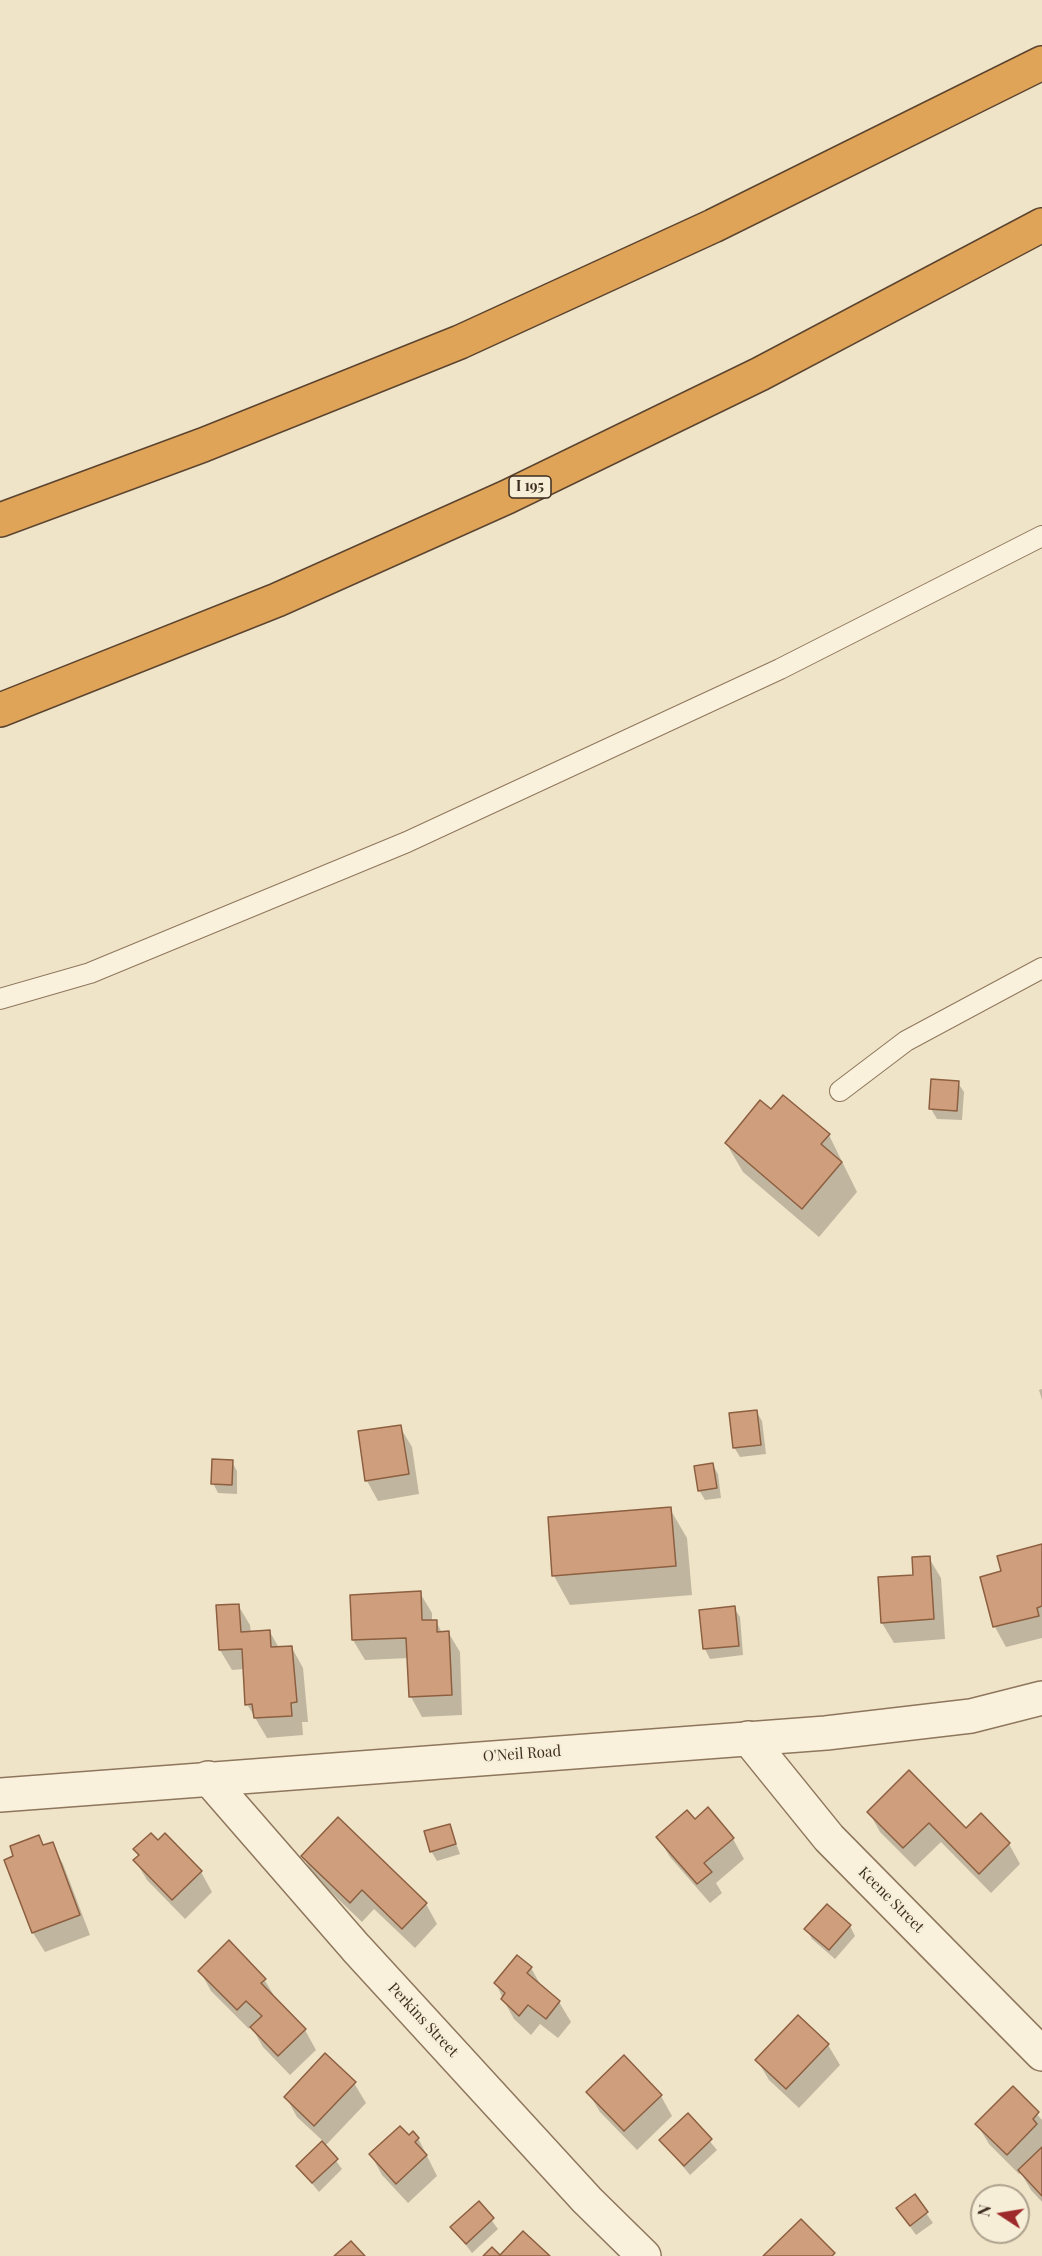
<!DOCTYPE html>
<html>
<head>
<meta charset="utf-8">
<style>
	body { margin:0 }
	#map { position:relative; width:1042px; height:2256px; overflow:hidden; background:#f0e4c8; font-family:"Playfair Display",serif }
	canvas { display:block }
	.north { position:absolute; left:970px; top:2184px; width:60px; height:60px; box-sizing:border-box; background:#f7eed8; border:2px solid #ada18e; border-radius:50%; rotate:282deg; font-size:16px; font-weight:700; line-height:24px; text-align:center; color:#3d2e20 }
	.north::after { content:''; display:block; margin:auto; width:21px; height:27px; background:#9e2a2b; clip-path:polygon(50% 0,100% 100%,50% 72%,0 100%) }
</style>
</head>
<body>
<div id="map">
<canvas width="1042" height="2256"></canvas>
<div class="north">N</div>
</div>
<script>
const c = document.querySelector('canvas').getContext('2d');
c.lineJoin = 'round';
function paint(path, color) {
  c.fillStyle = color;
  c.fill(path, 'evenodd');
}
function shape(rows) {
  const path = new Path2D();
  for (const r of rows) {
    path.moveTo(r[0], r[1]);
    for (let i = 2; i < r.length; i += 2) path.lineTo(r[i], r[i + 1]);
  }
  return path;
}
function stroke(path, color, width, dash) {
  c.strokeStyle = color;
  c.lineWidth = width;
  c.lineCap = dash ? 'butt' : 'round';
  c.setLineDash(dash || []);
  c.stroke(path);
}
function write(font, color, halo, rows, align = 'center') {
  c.font = font + ' "Playfair Display",serif';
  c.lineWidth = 4.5;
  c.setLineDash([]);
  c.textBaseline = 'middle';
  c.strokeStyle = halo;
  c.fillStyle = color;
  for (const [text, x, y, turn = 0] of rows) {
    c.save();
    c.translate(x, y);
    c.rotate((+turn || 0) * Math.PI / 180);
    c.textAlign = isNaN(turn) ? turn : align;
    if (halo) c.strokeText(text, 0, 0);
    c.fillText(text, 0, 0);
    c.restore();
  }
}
paint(shape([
	[958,1083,964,1092,962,1120,937,1119,931,1109],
	[771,1112,829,1135,857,1192,819,1237,743,1172,726,1143],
	[1042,1389,1042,1400,1039,1390],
	[756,1411,762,1421,766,1454,740,1457,734,1447],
	[400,1427,412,1447,419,1494,378,1501,367,1481],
	[232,1462,237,1471,237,1494,218,1493,213,1483],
	[712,1464,718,1474,721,1498,705,1500,699,1490],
	[670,1509,687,1538,692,1595,570,1605,554,1576],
	[1042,1546,1042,1638,1006,1647,995,1627,982,1578,1002,1573],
	[929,1558,941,1578,945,1639,894,1643,882,1623],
	[420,1593,432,1613,432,1621,436,1621,442,1633,448,1632,460,1652,462,1715,422,1717,411,1697,409,1658,365,1660,353,1640,351,1596],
	[238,1605,250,1625,251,1633,270,1632,279,1648,292,1648,303,1668,308,1722,302,1722,303,1735,267,1738,247,1704,244,1669,232,1670,220,1650,218,1607],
	[734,1608,740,1617,743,1655,710,1659,705,1649,701,1611],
	[909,1772,966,1830,981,1816,1009,1844,1020,1864,991,1893,941,1842,915,1867,880,1832,869,1812],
	[449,1825,460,1854,437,1861,431,1851],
	[165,1835,201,1872,212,1892,185,1919,147,1880,135,1860,139,1857,135,1850,158,1842],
	[658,1837,733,1839,744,1859,716,1883,722,1893,710,1903,670,1857],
	[52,1844,63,1864,90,1935,45,1952,33,1933,6,1861],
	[303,1856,426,1904,437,1924,415,1948,374,1909,362,1922,314,1876],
	[850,1926,855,1936,835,1959,812,1939,806,1929],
	[518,1957,531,1968,543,1989,559,2002,571,2022,558,2038,540,2024,531,2035,514,2019,503,1999,496,1983],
	[200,1971,264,1979,276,1999,305,2030,316,2050,290,2075,263,2047,251,2026,249,2029,211,1991],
	[798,2017,828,2045,840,2065,799,2108,769,2080,757,2060],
	[624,2057,661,2096,672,2116,637,2150,600,2112,588,2092],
	[354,2083,366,2103,325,2146,342,2169,319,2192,298,2167,324,2142,297,2117,286,2097],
	[1013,2088,1042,2120,1042,2202,1031,2190,1021,2173,1019,2174,989,2144,977,2124],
	[688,2115,717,2150,690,2175,661,2140],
	[409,2138,418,2138,437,2176,408,2203,382,2175,371,2155],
	[914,2196,933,2223,916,2235,904,2218],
	[479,2203,498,2229,472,2253,452,2227]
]), '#0003');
const building = shape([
	[931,1079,959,1081,957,1111,929,1109,931,1079],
	[783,1095,830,1134,821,1144,842,1162,802,1209,725,1143,760,1100,771,1109,783,1095],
	[757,1410,761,1445,733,1448,729,1413,757,1410],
	[401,1425,409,1474,365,1481,358,1431,401,1425],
	[212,1459,233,1460,232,1485,211,1484,212,1459],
	[713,1463,717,1488,698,1491,694,1466,713,1463],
	[671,1507,676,1566,552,1576,548,1517,671,1507],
	[1042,1544,1042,1606,1037,1608,1039,1616,993,1627,980,1577,1001,1571,997,1556,1042,1544],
	[930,1556,934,1619,881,1623,878,1577,913,1575,912,1557,930,1556],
	[421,1591,422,1620,437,1620,437,1632,449,1631,452,1695,409,1697,406,1638,352,1640,350,1595,421,1591],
	[239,1604,241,1632,270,1630,271,1647,292,1646,297,1702,291,1703,292,1716,254,1718,252,1704,245,1705,242,1649,219,1650,216,1605,239,1604],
	[735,1606,739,1646,703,1649,699,1610,735,1606],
	[909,1770,966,1828,981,1813,1010,1843,979,1874,929,1823,903,1848,867,1812,909,1770],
	[708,1807,734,1838,704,1863,712,1872,697,1884,656,1837,687,1810,695,1819,708,1807],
	[338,1817,427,1903,402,1929,362,1890,350,1903,301,1856,338,1817],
	[450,1824,456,1844,430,1852,424,1831,450,1824],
	[151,1833,158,1840,165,1833,202,1871,172,1900,133,1860,139,1855,133,1849,151,1833],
	[39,1835,43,1845,53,1842,80,1915,32,1933,4,1860,13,1856,10,1846,39,1835],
	[827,1904,851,1925,829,1950,804,1929,827,1904],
	[229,1940,266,1979,261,1983,306,2029,278,2056,250,2027,262,2016,246,2001,237,2010,198,1971,229,1940],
	[517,1955,532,1967,527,1973,560,2001,546,2019,528,2005,519,2016,501,1999,505,1993,494,1983,517,1955],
	[798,2015,829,2044,786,2089,755,2060,798,2015],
	[325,2053,356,2082,314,2126,284,2097,325,2053],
	[624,2055,662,2095,624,2131,586,2092,624,2055],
	[1013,2086,1039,2112,1033,2119,1037,2124,1007,2155,975,2124,1013,2086],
	[688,2113,712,2139,684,2166,659,2140,688,2113],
	[400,2126,409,2135,413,2131,419,2138,415,2142,427,2155,396,2184,369,2154,400,2126],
	[322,2141,338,2159,312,2183,296,2166,322,2141],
	[1042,2147,1042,2196,1018,2170,1042,2147],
	[915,2194,928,2212,910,2226,896,2208,915,2194],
	[479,2201,494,2218,466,2244,450,2227,479,2201],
	[801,2219,835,2253,832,2256,763,2256,801,2219],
	[523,2231,550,2256,483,2256,492,2247,500,2255,523,2231],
	[351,2241,365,2256,334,2256,351,2241]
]);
paint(building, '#cf9f7d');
stroke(building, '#8d5f41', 1.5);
const service = shape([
	[0,999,90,973,407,842,780,669,1042,536],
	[840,1091,906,1041,1042,968]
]);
const minor = shape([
	[748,1738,829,1838,1042,2054],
	[208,1778,356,1948,587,2200,644,2256]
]);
const tertiary = shape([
	[0,1795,826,1733,971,1716,1042,1698]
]);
const motorway = shape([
	[0,520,203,445,460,342,713,226,1042,63],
	[0,710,277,600,507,497,760,374,1042,225]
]);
stroke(service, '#8d765c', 22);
stroke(minor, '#8d765c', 36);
stroke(tertiary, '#8d765c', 36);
stroke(motorway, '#5b4430', 36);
stroke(service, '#faf1dc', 20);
stroke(minor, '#faf1dc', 33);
stroke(tertiary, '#faf1dc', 33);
stroke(motorway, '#e0a458', 33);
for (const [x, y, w] of [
	[530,487,42]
]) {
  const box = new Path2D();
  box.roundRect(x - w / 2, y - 11, w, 22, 4.5);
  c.fillStyle = '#f7eed8';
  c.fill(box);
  stroke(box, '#3d2e20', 1.5);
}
write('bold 14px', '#3d2e20', null, [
	["I 195",530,487]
]);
write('15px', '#3d2e20', '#f7eed8', [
	["O'Neil Road",522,1754,-4],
	["Keene Street",891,1900,45],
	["Perkins Street",423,2020,47]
]);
</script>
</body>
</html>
